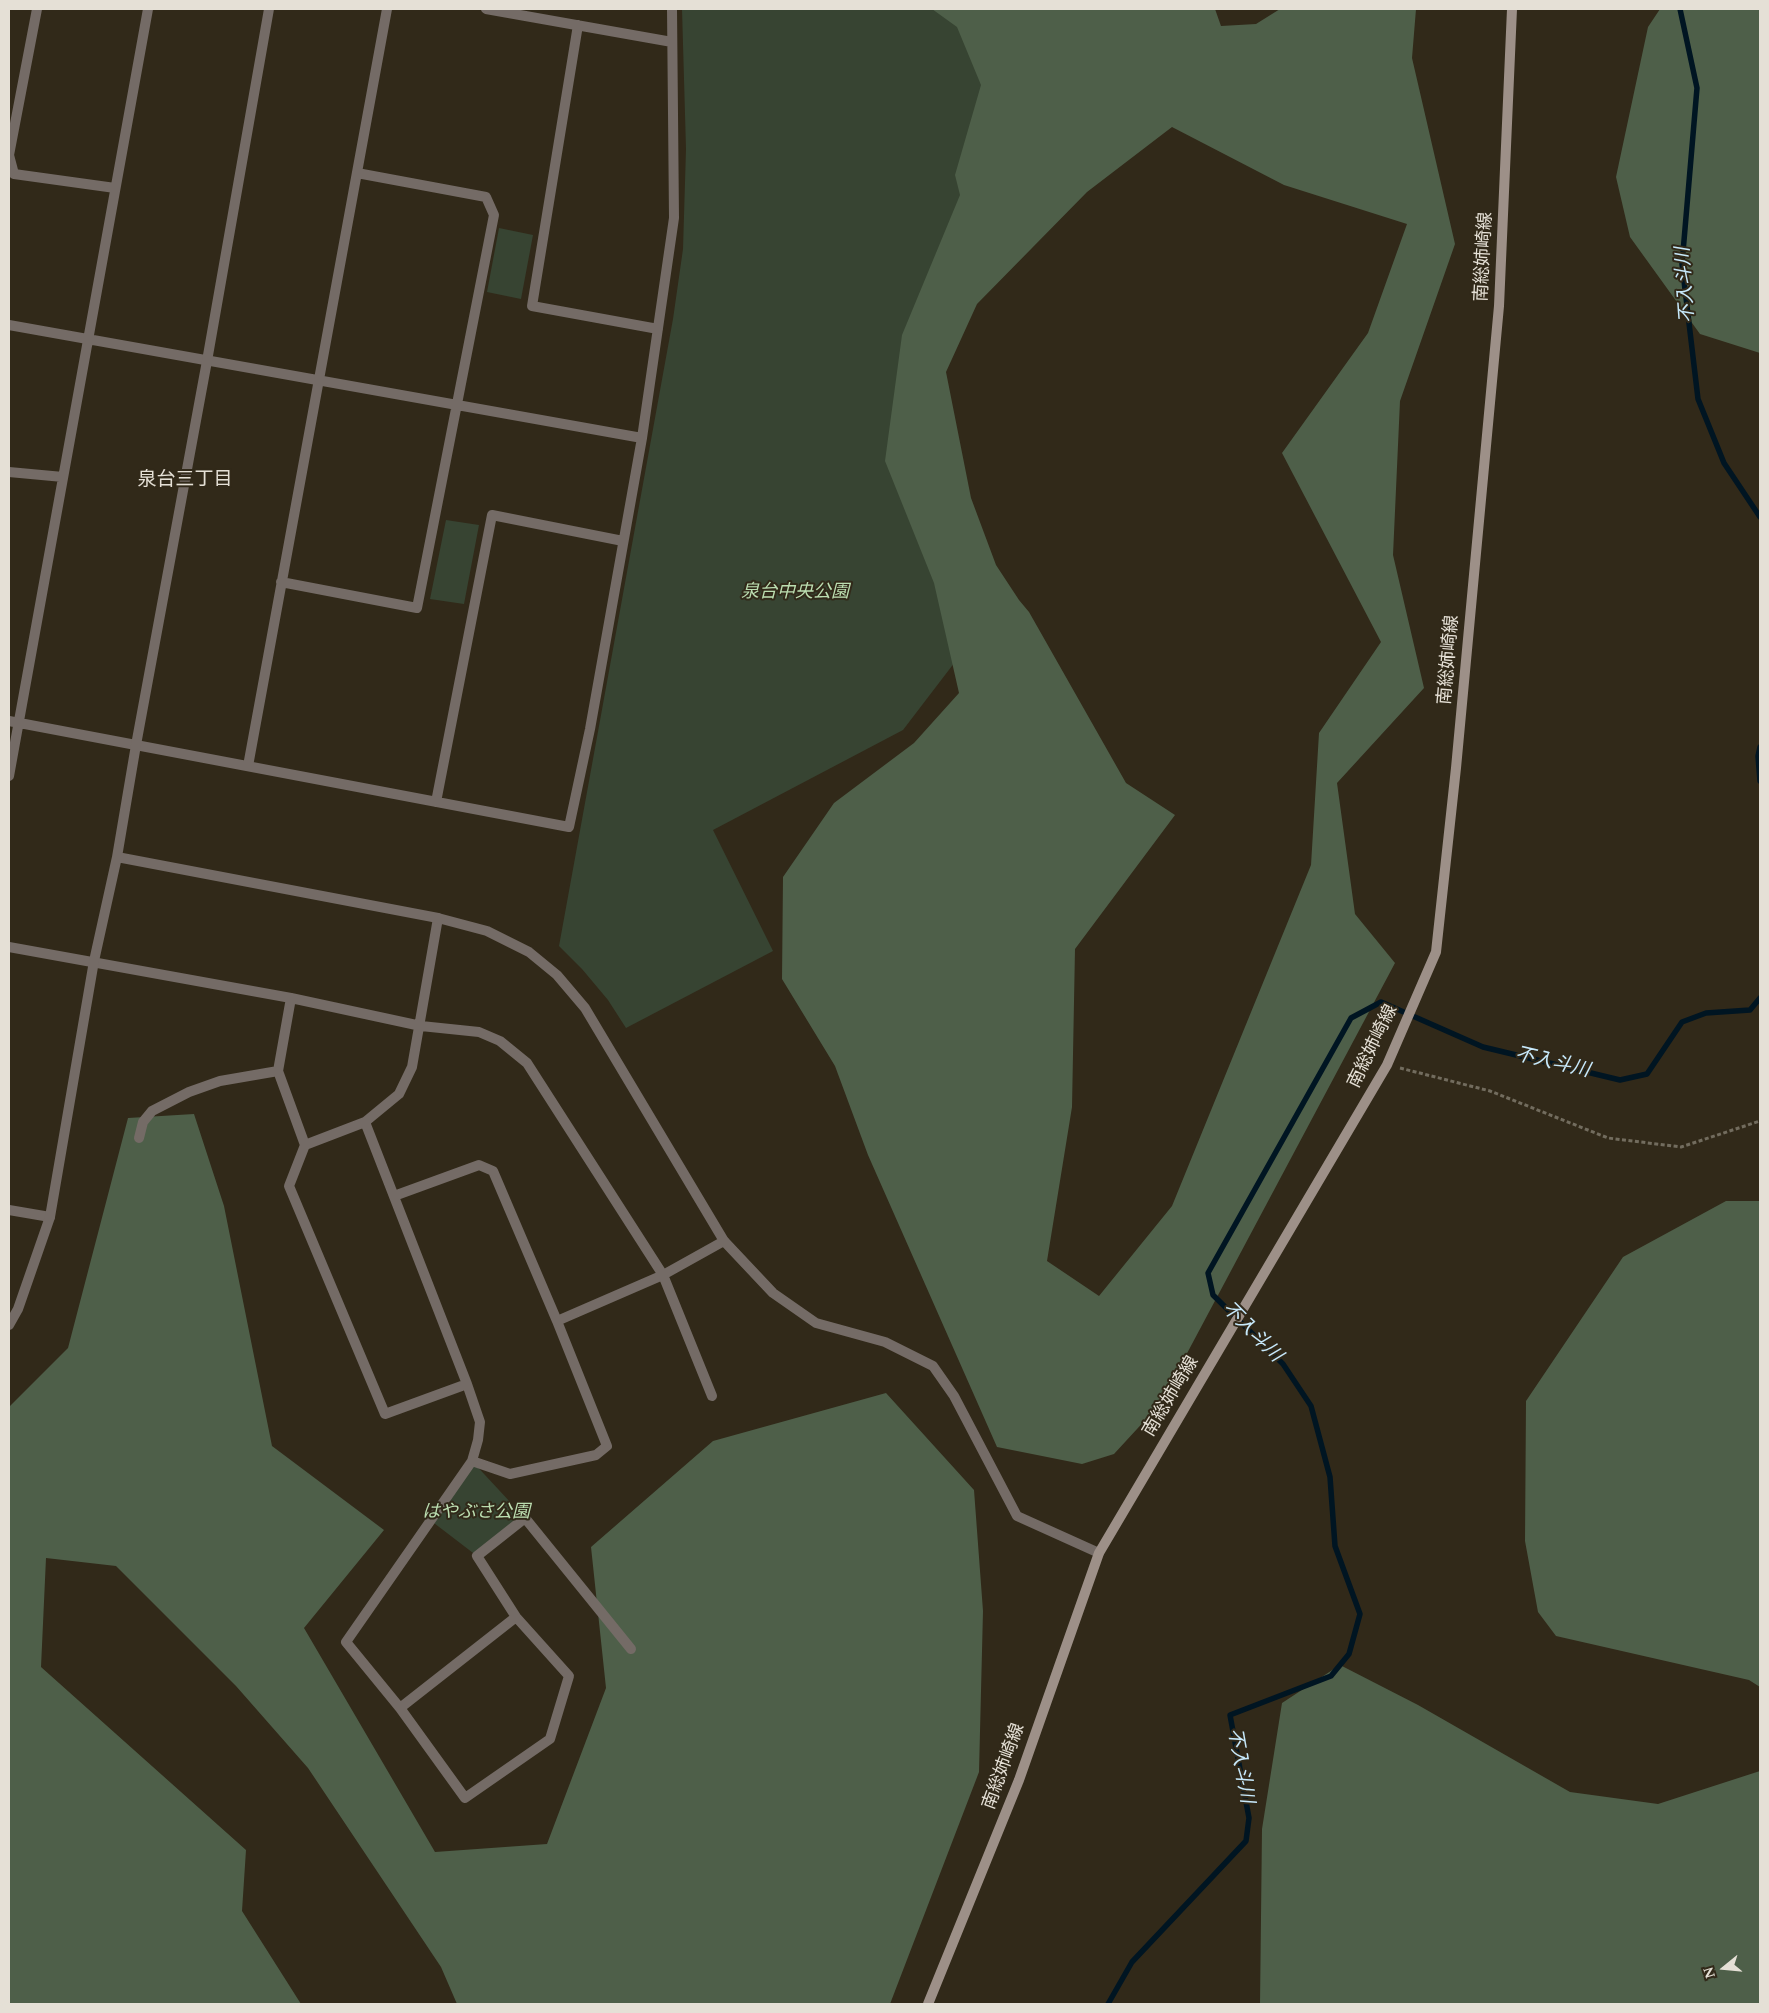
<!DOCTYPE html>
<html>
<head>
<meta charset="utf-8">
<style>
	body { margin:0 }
	#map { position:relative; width:1769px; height:2013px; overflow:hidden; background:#312919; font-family:Spectral,serif }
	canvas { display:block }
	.frame { position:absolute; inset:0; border:10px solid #e5e0d6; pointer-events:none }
	.north { position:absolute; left:1699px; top:1943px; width:50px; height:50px; -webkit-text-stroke:4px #312919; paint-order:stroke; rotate:253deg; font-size:14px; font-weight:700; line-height:20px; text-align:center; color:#e5e0d6 }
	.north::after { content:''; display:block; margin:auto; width:18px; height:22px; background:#e5e0d6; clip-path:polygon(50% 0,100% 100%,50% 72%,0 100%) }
</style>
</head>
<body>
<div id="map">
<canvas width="1769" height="2013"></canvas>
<div class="frame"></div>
<div class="north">N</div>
</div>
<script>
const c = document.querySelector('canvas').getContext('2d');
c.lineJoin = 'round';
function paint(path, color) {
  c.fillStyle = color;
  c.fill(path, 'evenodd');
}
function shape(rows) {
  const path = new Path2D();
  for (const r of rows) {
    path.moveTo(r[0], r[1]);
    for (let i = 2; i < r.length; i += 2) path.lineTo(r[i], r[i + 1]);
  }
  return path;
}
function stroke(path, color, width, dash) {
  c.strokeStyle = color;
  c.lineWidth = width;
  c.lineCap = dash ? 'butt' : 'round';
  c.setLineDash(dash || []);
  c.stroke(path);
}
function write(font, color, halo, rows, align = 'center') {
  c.font = font + ' Spectral,"Noto Sans JP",serif';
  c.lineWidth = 4;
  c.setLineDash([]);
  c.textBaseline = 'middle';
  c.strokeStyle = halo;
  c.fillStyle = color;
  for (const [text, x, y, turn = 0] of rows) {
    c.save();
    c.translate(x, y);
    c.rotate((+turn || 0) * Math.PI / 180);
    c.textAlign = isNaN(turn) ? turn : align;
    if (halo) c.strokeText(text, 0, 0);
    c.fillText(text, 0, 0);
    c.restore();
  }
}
paint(shape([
	[682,9,1017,9,934,324,971,641,903,730,713,830,773,951,626,1028,608,1000,582,969,559,946,673,319,683,249,686,149],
	[499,228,533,235,521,299,487,292],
	[446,520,479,525,464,604,430,599],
	[472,1461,525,1518,477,1556,430,1520]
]), '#374432');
paint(shape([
	[932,9,1215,9,1221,26,1256,24,1280,9,1416,9,1412,58,1455,244,1400,401,1393,555,1424,688,1337,783,1355,914,1395,963,1160,1404,1114,1454,1082,1464,997,1447,868,1155,835,1066,782,979,783,877,834,803,914,743,959,693,934,583,885,461,902,335,960,195,955,175,981,85,957,27],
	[1172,127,1284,185,1407,224,1368,333,1282,453,1381,642,1319,733,1311,865,1172,1206,1099,1296,1047,1261,1072,1107,1075,949,1175,815,1126,783,1029,612,1019,600,996,565,971,498,946,372,977,304,1087,192],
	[1660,9,1760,9,1760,353,1700,334,1630,237,1616,177,1648,27],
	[194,1114,224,1206,272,1446,384,1530,304,1628,435,1852,547,1844,606,1688,591,1547,713,1441,886,1393,974,1490,983,1611,979,1772,890,2004,457,2004,441,1967,308,1768,236,1686,116,1566,46,1558,41,1667,246,1850,242,1911,301,2004,9,2004,9,1407,68,1348,128,1118],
	[1726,1201,1760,1201,1760,1687,1749,1680,1556,1636,1538,1612,1525,1541,1526,1401,1623,1257],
	[1340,1665,1418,1705,1570,1792,1658,1804,1760,1771,1760,2004,1260,2004,1262,1829,1282,1703]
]), '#4e5f49');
stroke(shape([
	[1680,9,1697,88,1682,264,1698,399,1724,463,1760,517],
	[1760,747,1758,756,1760,781],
	[1108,2004,1132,1962,1246,1841,1249,1818,1230,1715,1331,1676,1349,1654,1360,1614,1335,1546,1330,1477,1311,1406,1283,1364,1213,1295,1208,1273,1351,1018,1381,1002,1483,1047,1620,1080,1647,1074,1682,1022,1706,1013,1750,1010,1760,998]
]), '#001522', 5.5);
stroke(shape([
	[1400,1068,1490,1091,1608,1138,1681,1147,1760,1121]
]), '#726c5e', 3, [4, 2.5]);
stroke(shape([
	[37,9,9,155,14,174,115,188],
	[486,9,672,42],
	[578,25,532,306,658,329],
	[9,325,642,438],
	[9,472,63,477],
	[281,582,417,608,494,215,486,197,357,173],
	[9,721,569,827,590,729,642,438,674,218,672,9],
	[248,766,387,9],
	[9,776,148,9],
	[436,802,492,515,623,541],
	[9,947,291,998,421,1026,479,1032,500,1041,527,1063,663,1275,712,1396],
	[291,998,278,1071,305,1145,289,1186,385,1414,467,1384],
	[365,1122,467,1384,480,1422,478,1440,472,1461,346,1642,400,1708,465,1798,550,1739,569,1676,516,1617,477,1556,525,1518,631,1649],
	[139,1138,143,1122,152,1111,189,1092,220,1081,278,1071],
	[305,1145,365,1122,399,1094,412,1067,438,918],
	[394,1196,479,1165,493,1171,557,1321,607,1446,596,1455,510,1474,472,1461],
	[9,1210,50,1217],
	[557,1321,663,1275,724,1241],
	[400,1708,516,1617]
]), '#746b66', 10);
stroke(shape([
	[117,857,438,918,487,931,529,952,557,975,585,1008,724,1241,773,1293,816,1323,885,1342,933,1366,954,1396,1017,1516,1099,1553],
	[9,1325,18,1309,50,1217,94,961,117,857,136,745,207,361,269,9]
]), '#746b66', 10);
stroke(shape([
	[928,2004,1019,1780,1099,1553,1387,1065,1436,952,1456,768,1499,306,1512,9]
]), '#9d9088', 10);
write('18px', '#e5e0d6', '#312919', [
	["南総姉崎線",1485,257,-87],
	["南総姉崎線",1450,660,-85],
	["南総姉崎線",1374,1047,-64],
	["南総姉崎線",1172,1397,-59],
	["南総姉崎線",1005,1767,-70]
]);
write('italic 18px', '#bbddb0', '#312919', [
	["泉台中央公園",795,593],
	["はやぶさ公園",476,1513]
]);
write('italic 19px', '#c7e9fb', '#312919', [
	["不入斗川",1687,285,-94],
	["不入斗川",1552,1064,13],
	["不入斗川",1251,1333,45],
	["不入斗川",1239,1766,80]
]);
write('19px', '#e5e0d6', '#312919', [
	["泉台三丁目",185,481]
]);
</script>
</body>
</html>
